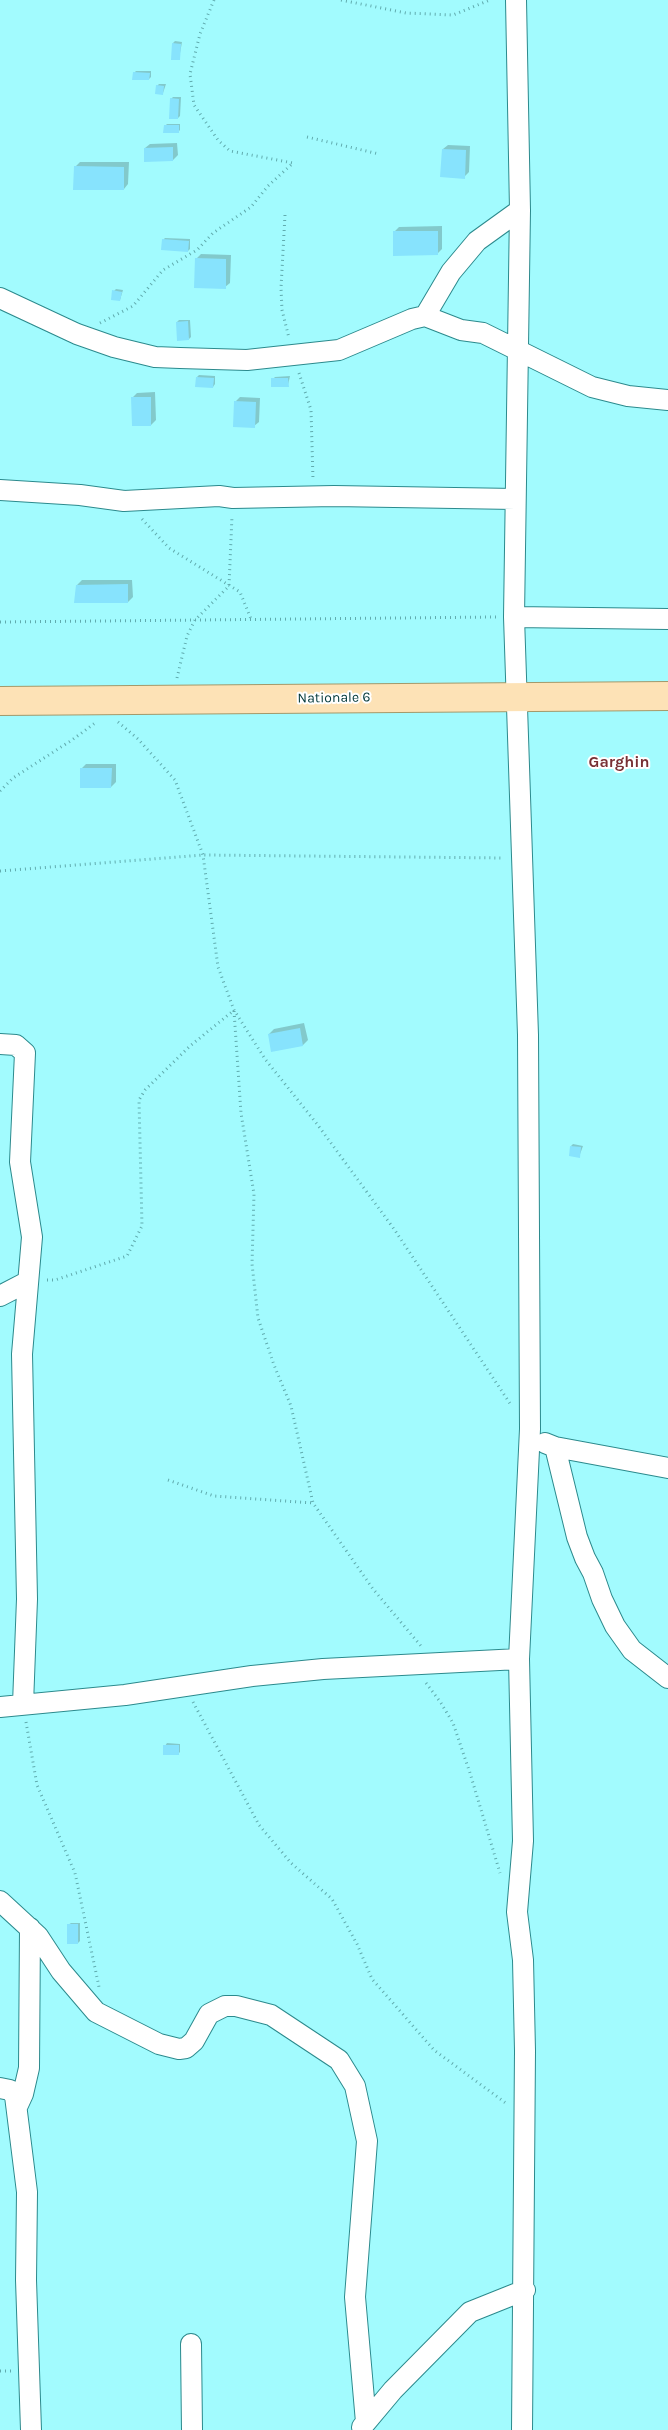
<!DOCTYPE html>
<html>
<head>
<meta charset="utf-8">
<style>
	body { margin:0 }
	canvas { display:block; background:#a2fbfe }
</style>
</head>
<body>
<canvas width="668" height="2430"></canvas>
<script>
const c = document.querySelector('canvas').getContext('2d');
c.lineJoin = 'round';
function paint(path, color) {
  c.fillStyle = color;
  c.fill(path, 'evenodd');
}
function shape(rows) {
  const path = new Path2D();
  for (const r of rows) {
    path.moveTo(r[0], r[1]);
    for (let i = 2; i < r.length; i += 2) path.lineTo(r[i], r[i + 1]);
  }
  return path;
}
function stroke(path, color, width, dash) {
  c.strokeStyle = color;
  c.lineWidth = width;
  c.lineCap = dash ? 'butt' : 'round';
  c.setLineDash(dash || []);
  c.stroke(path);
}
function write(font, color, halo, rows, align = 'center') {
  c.font = font + ' Karla,sans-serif';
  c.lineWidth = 4;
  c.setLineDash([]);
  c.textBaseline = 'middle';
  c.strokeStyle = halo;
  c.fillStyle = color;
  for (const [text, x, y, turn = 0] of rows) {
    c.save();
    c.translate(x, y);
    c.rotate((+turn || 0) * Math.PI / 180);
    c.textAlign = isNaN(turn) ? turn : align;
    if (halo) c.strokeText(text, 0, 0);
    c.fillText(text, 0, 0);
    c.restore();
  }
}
paint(shape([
	[175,41,182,42,179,59,173,43],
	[136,71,151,71,151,77,149,79,134,73],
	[159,84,166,84,163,93,157,86],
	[173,97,181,97,180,116,178,118,171,99],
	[167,124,180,124,180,130,178,132,165,126],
	[177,143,178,155,173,160,145,148,150,144],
	[448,145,470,146,469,172,464,177,443,149],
	[80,162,129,162,128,184,124,189,75,167],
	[442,226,442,249,437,254,394,232,399,227],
	[165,238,190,239,190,249,188,251,163,240],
	[201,254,231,255,230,283,225,287,196,259],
	[116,289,123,290,120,300,114,291],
	[179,320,190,320,191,337,189,339,177,322],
	[199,375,215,376,215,384,213,387,197,377],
	[290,376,288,385,273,379,275,377],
	[155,392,156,420,151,425,132,398,137,393],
	[240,397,260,398,259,422,254,426,235,402],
	[82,580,132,580,133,597,128,602,77,585],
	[86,764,116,764,116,782,111,787,81,769],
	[304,1023,308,1040,303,1045,272,1051,269,1034,274,1029],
	[573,1144,583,1146,579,1157,571,1146],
	[167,1743,180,1744,180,1752,178,1754,165,1746],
	[71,1923,80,1923,80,1941,78,1943,68,1925]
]), '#0003');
paint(shape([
	[172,43,181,44,180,60,171,60],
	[133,72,150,73,149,80,132,80],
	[156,85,164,86,163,95,155,94],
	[170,98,179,99,178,119,169,119],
	[164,125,179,125,179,133,163,133],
	[173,147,173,161,144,162,144,148],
	[442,149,466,150,465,179,440,177],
	[74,166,124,167,124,190,73,190],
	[393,231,438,231,438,255,393,256],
	[162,239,189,241,188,252,161,250],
	[195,258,226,259,226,289,194,288],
	[112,290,122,292,120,301,111,300],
	[188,321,189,340,177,341,176,322],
	[196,377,214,378,213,388,195,387],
	[271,378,288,378,289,387,271,387],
	[131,397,151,397,151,426,132,426],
	[234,401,256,402,255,428,233,427],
	[128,584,128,603,74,603,76,585],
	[80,768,112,768,111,788,80,788],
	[300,1028,303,1046,271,1052,268,1034],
	[570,1146,581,1147,580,1158,569,1156],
	[163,1745,179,1745,179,1755,163,1755],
	[67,1924,78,1924,78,1944,67,1944]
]), '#87e3fd');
const minor = shape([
	[516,0,520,210,514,617,528,1035,530,1429,519,1659,523,1841,517,1912,523,1960,525,2051,522,2430],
	[0,298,77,334,114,347,155,357,180,358,247,360,339,350,412,319,425,316,461,330,483,333,592,387,628,396,668,400],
	[425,316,451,272,477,241,520,210],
	[0,490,80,495,124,501,219,496,233,498,334,496,515,499],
	[514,617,668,619],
	[0,1044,16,1045,25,1053,20,1162,32,1237,22,1354,27,1599,23,1704],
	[0,1296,27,1282],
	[545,1443,555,1447,668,1468],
	[555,1447,577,1537,585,1558,593,1573,602,1599,615,1626,632,1650,668,1678],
	[0,1707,125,1695,252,1676,323,1669,519,1659],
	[0,1901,38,1936,61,1971,96,2012,159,2044,179,2049,186,2048,194,2041,209,2014,225,2006,236,2006,271,2015,339,2060,355,2086,367,2141,355,2297,366,2422],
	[0,2088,10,2090,15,2096,27,2192,26,2280,31,2430],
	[17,2107,23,2094,29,2068,30,1928],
	[191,2344,192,2430],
	[362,2427,393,2390,470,2312,525,2290]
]);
const primary = shape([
	[0,701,668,696]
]);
stroke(minor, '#2c8a8d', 22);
stroke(primary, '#a3996b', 30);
stroke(shape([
	[214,0,200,34,190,74,194,105,218,140,230,151,293,163],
	[341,0,406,13,453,15,490,0],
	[307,137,379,154],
	[285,215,281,288,282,310,289,338],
	[100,323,133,306,163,270,197,250,213,233,251,207,268,186,293,163],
	[299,373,311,410,313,480],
	[142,519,169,548,240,592,251,619],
	[0,622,496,617],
	[177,678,187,636,195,620,229,586,232,516],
	[118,722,138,739,175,780,203,855,218,967,234,1010,265,1059,317,1124,394,1229,511,1405],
	[0,791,13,778,72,740,95,723],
	[0,871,203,855,504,858],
	[234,1011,241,1113,254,1194,252,1264,258,1318,274,1365,291,1406,313,1503,373,1589,421,1646],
	[47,1280,55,1280,127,1256,142,1226,139,1100,145,1090,190,1046,233,1011],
	[168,1480,214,1496,313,1503],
	[426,1683,441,1703,453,1723,470,1773,500,1873],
	[193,1702,259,1825,291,1863,332,1899,357,1944,372,1979,434,2050,507,2104],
	[26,1722,37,1785,75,1873,99,1987],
	[0,2371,12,2371]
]), '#60abae', 3, [1, 4]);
stroke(minor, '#fff', 20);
stroke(primary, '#fde2b6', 28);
write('14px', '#003739', '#fff', [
	["Nationale 6",334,698,-1]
]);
write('bold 16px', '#783035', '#fff', [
	["Garghin",619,762]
]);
</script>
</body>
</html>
